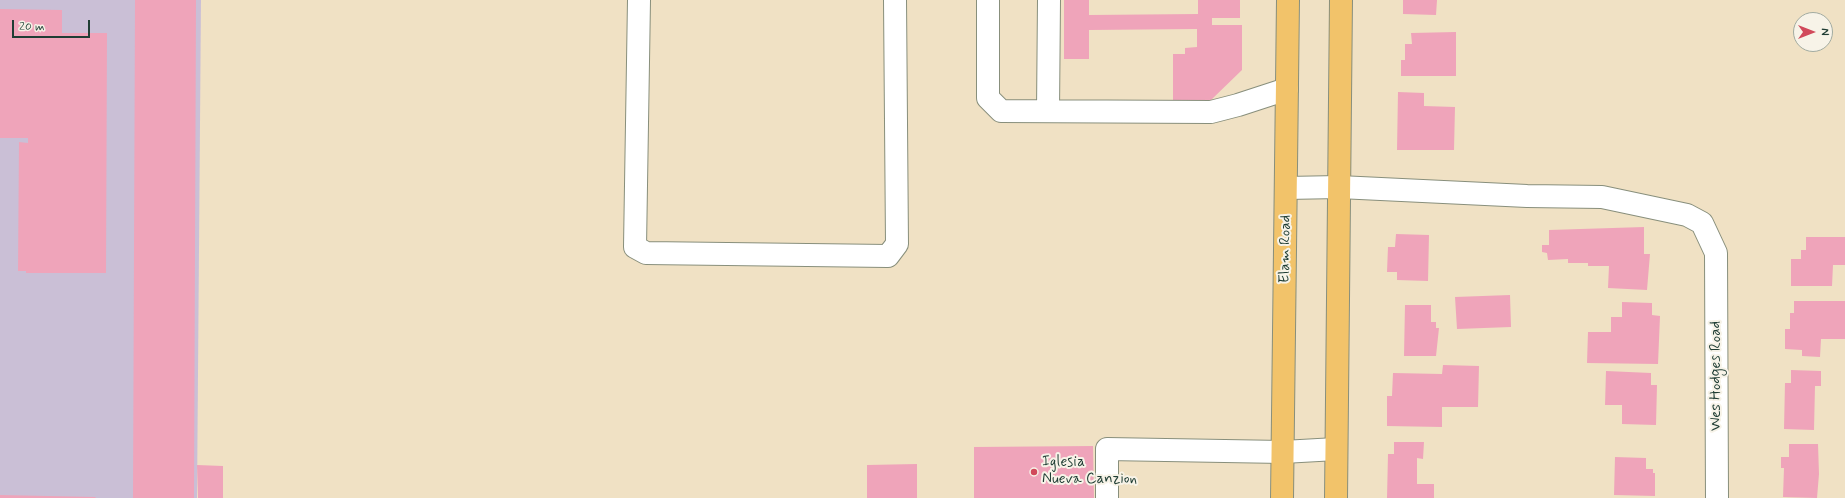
<!DOCTYPE html>
<html>
<head>
<meta charset="utf-8">
<style>
	body { margin:0 }
	#map { position:relative; width:1845px; height:498px; overflow:hidden; background:#f0e1c4; font-family:Mynerve,sans-serif }
	canvas { display:block }
	.north { position:absolute; left:1793px; top:12px; width:40px; height:40px; box-sizing:border-box; background:#f7f3e8; border:1px solid #a1aaa0; border-radius:50%; rotate:90deg; font-size:11px; font-weight:700; line-height:16px; text-align:center; color:#1f3d34 }
	.north::after { content:''; display:block; margin:auto; width:14px; height:18px; background:#d1495b; clip-path:polygon(50% 0,100% 100%,50% 72%,0 100%) }
	.scale { position:absolute; left:12px; top:20px; width:78px; height:18px; box-sizing:border-box; border:2px solid #1f3d34; border-top:0; padding-left:5px; font-size:12px; line-height:14px; white-space:nowrap; color:#1f3d34; -webkit-text-stroke:3px #f7f3e8; paint-order:stroke }
</style>
</head>
<body>
<div id="map">
<canvas width="1845" height="498"></canvas>
<div class="north">N</div>
<div class="scale">20 m</div>
</div>
<script>
const c = document.querySelector('canvas').getContext('2d');
c.lineJoin = 'round';
function paint(path, color) {
  c.fillStyle = color;
  c.fill(path, 'evenodd');
}
function shape(rows) {
  const path = new Path2D();
  for (const r of rows) {
    path.moveTo(r[0], r[1]);
    for (let i = 2; i < r.length; i += 2) path.lineTo(r[i], r[i + 1]);
  }
  return path;
}
function stroke(path, color, width, dash) {
  c.strokeStyle = color;
  c.lineWidth = width;
  c.lineCap = dash ? 'butt' : 'round';
  c.setLineDash(dash || []);
  c.stroke(path);
}
function write(font, color, halo, rows, align = 'center') {
  c.font = font + ' Mynerve,sans-serif';
  c.lineWidth = 4;
  c.setLineDash([]);
  c.textBaseline = 'middle';
  c.strokeStyle = halo;
  c.fillStyle = color;
  for (const [text, x, y, turn = 0] of rows) {
    c.save();
    c.translate(x, y);
    c.rotate((+turn || 0) * Math.PI / 180);
    c.textAlign = isNaN(turn) ? turn : align;
    if (halo) c.strokeText(text, 0, 0);
    c.fillText(text, 0, 0);
    c.restore();
  }
}
paint(shape([
	[0,0,201,0,197,498,0,498]
]), '#cabfd6');
paint(shape([
	[135,0,196,0,194,498,133,498],
	[1064,0,1089,0,1089,15,1198,14,1198,0,1240,0,1240,18,1212,18,1212,25,1242,25,1242,70,1211,100,1173,100,1173,54,1185,54,1185,48,1197,47,1197,29,1089,30,1089,59,1064,59],
	[1403,0,1437,0,1436,15,1403,14],
	[0,9,62,10,62,33,107,33,106,273,26,273,26,271,18,271,19,142,28,143,28,138,0,138],
	[1456,32,1456,76,1401,76,1401,60,1405,60,1405,44,1412,44,1411,33],
	[1398,92,1424,93,1424,106,1455,107,1454,150,1397,150],
	[1644,227,1644,254,1650,254,1647,290,1608,288,1609,266,1588,266,1588,263,1568,263,1568,259,1548,260,1547,253,1542,252,1542,245,1549,245,1549,230],
	[1396,234,1429,235,1428,281,1397,280,1397,272,1387,272,1388,247,1395,247],
	[1806,237,1845,237,1845,265,1833,265,1832,286,1791,286,1791,259,1801,259,1801,250,1806,250],
	[1510,295,1511,327,1457,329,1455,297],
	[1794,301,1845,301,1845,339,1821,339,1820,357,1802,356,1802,350,1785,349,1785,329,1790,329,1790,313,1794,313],
	[1622,302,1652,303,1652,315,1660,316,1658,364,1587,363,1588,332,1611,332,1611,317,1622,317],
	[1405,305,1431,305,1431,322,1436,322,1436,328,1439,328,1436,356,1404,356],
	[1443,365,1479,366,1478,407,1442,407,1442,427,1387,426,1387,396,1392,396,1393,373,1442,374],
	[1791,370,1821,371,1821,386,1815,386,1814,430,1784,429,1785,383,1791,383],
	[1606,371,1651,373,1651,385,1657,385,1656,425,1622,424,1622,405,1605,405],
	[1394,442,1424,442,1423,459,1417,458,1417,484,1434,484,1434,498,1387,498,1388,454,1394,454],
	[1789,444,1818,444,1819,474,1817,498,1783,497,1784,468,1781,468,1781,457,1789,457],
	[1093,446,1094,498,974,498,974,447],
	[1615,457,1646,458,1646,469,1653,469,1653,473,1655,473,1655,496,1614,495],
	[917,464,917,498,867,498,867,465],
	[197,465,223,466,223,498,198,498],
	[0,495,96,497,95,498,0,498]
]), '#efa4ba');
const minor = shape([
	[639,0,635,247,646,253,888,256,897,244,895,0],
	[988,0,988,98,1001,111,1211,112,1238,105,1287,89],
	[1048,111,1049,0],
	[1286,188,1339,187,1527,196,1602,197,1687,215,1702,223,1716,253,1717,498],
	[1107,498,1107,449,1283,452,1336,449]
]);
const major = shape([
	[1282,498,1288,0],
	[1336,498,1341,0]
]);
stroke(minor, '#888f7c', 24);
stroke(major, '#888f7c', 24);
stroke(minor, '#fff', 22);
stroke(major, '#f2c36a', 22);
for (const [x, y, r, color] of [
	[1034,472,4,"#d1495b"]
]) {
  const dot = new Path2D();
  dot.arc(x, y, r, 0, 2 * Math.PI);
  c.fillStyle = color;
  c.fill(dot);
  stroke(dot, '#f7f3e8', 1.5);
}
write('15px', '#1f3d34', '#f7f3e8', [
	["Elam Road",1286,249,-89],
	["Wes Hodges Road",1717,376,-90]
]);
write('15px', '#1f3d34', '#f7f3e8', [
	["Iglesia",1042,463],
	["Nueva Canzion",1042,480]
], 'left');
</script>
</body>
</html>
